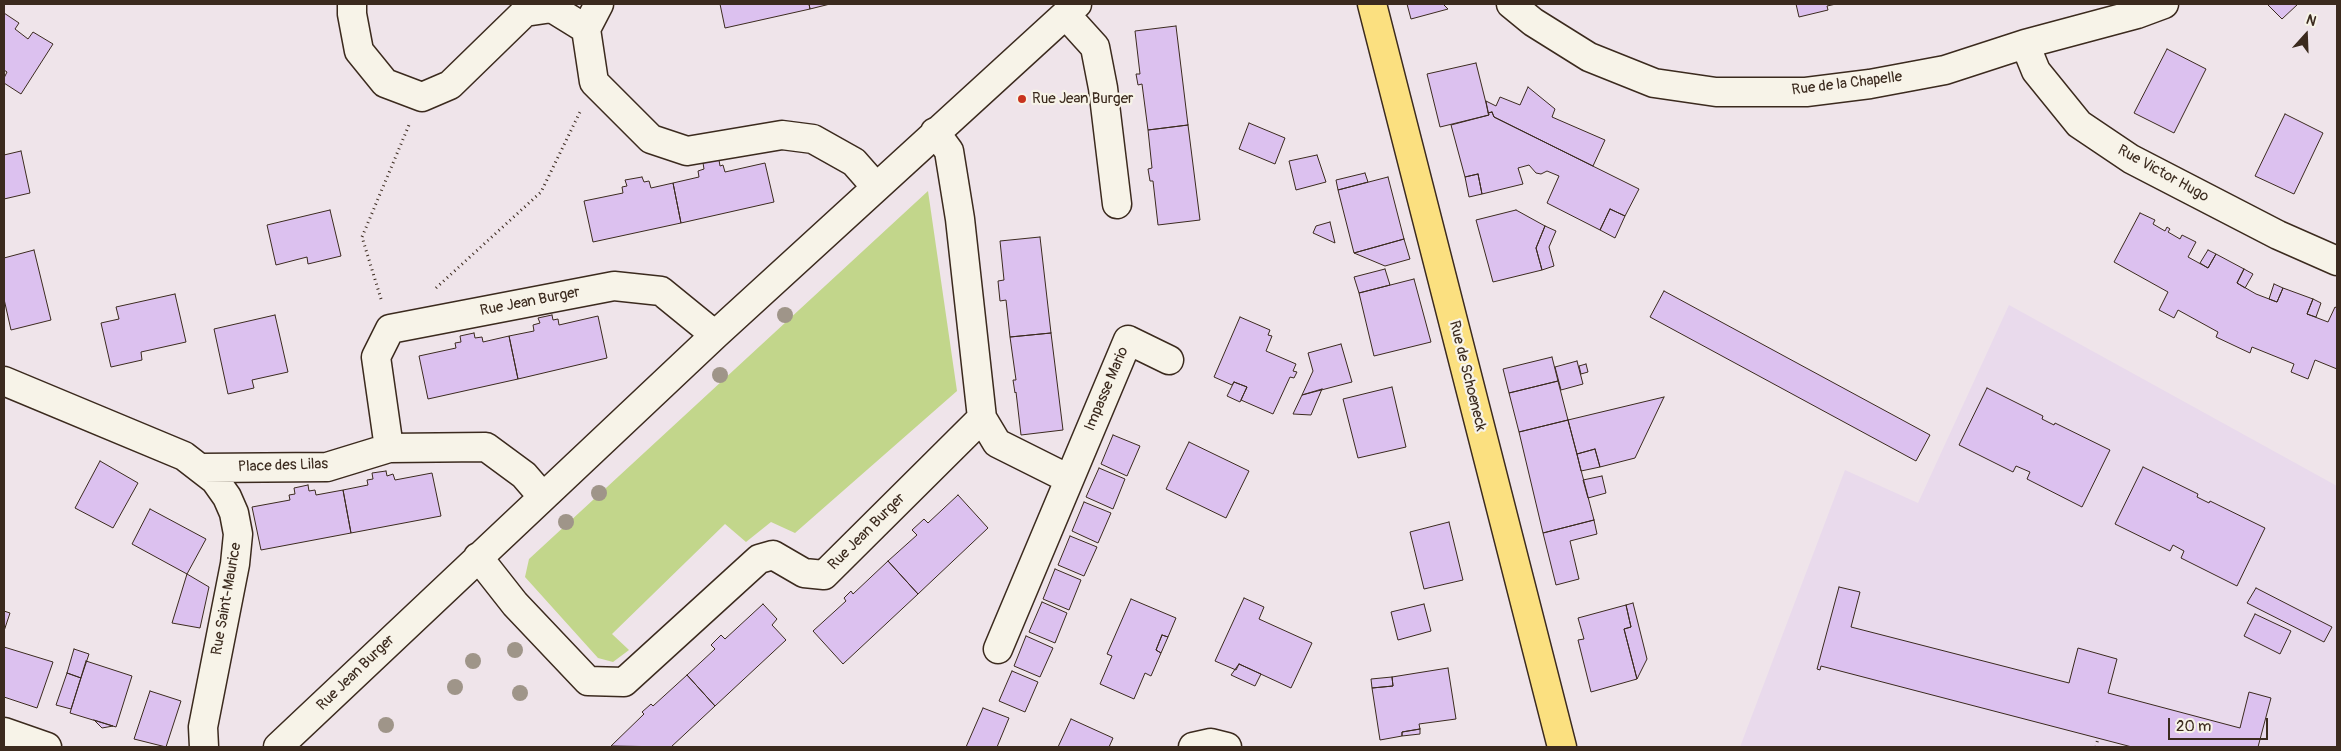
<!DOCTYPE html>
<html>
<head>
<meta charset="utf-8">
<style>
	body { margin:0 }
	#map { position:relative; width:2341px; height:751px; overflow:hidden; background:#efe4ea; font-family:Pangolin,sans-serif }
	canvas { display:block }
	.frame { position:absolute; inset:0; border:5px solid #3b2a1e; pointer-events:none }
	.north { position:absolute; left:2281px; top:10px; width:50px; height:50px; -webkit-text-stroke:4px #f7f3e8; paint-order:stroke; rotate:20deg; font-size:14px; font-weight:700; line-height:20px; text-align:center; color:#3b2a1e }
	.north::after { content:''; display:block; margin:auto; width:18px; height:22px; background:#3b2a1e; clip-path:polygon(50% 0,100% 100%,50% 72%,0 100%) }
	.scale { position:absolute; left:2168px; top:718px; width:100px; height:22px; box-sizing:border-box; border:2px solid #3b2a1e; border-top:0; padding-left:6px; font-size:15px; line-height:18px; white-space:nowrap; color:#3b2a1e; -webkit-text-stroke:4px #f7f3e8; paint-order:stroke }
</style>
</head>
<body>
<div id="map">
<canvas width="2341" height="751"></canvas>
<div class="frame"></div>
<div class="north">N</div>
<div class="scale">20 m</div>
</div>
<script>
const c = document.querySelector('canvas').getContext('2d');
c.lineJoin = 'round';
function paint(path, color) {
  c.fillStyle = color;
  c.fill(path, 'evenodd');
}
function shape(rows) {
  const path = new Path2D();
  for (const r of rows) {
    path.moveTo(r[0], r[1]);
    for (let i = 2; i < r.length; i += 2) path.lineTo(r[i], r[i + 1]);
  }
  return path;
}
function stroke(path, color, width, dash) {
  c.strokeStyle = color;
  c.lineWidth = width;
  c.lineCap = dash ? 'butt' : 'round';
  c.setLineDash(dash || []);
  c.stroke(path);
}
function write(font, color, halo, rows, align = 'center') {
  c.font = font + ' Pangolin,sans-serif';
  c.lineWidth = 4.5;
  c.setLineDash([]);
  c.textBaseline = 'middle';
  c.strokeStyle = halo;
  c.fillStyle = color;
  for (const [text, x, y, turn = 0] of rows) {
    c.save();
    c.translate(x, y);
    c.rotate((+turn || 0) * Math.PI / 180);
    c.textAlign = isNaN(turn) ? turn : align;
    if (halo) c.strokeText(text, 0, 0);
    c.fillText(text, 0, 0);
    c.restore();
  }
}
paint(shape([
	[2009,305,2337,486,2337,747,1740,747,1845,470,1918,503]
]), '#e9daec');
paint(shape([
	[928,191,957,391,795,533,771,522,746,542,725,524,612,634,629,650,613,662,598,658,525,577,529,559]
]), '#c2d68b');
const building = shape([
	[720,4,809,4,810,9,725,28,720,4],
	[809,4,830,4,810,9,809,4],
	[1407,4,1443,4,1448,9,1411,19,1407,4],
	[1796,4,1836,4,1827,6,1828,10,1799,17,1796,4],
	[2267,4,2298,4,2282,19,2267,4],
	[4,13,19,23,15,29,28,39,33,32,53,44,21,94,4,83,4,78,7,72,4,70,4,13],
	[1176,26,1188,125,1148,130,1142,84,1138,85,1136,74,1140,74,1135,31,1176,26],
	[2167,49,2206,69,2174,133,2134,113,2167,49],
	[1476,63,1489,115,1440,127,1427,74,1476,63],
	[1528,87,1555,109,1552,117,1605,140,1593,166,1494,117,1492,112,1488,113,1486,101,1496,106,1500,97,1520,105,1528,87],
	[1492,112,1494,117,1639,189,1625,216,1610,209,1600,230,1547,203,1559,176,1547,171,1541,174,1536,173,1529,165,1518,168,1523,184,1482,194,1478,174,1465,177,1451,125,1489,115,1488,113,1492,112],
	[2285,114,2323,133,2294,194,2255,176,2285,114],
	[1249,123,1285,138,1275,164,1239,149,1249,123],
	[1188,125,1200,220,1158,225,1153,181,1150,181,1148,169,1152,168,1148,130,1188,125],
	[21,151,30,193,4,199,4,155,21,151],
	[1317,155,1326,182,1296,190,1289,161,1317,155],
	[719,160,720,166,723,165,725,172,765,163,774,202,681,223,673,183,699,177,698,171,704,169,703,163,719,160],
	[1365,173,1368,182,1338,190,1336,180,1365,173],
	[1478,174,1482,194,1469,197,1465,177,1478,174],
	[642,177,644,182,649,181,651,188,673,183,681,223,593,242,584,201,623,193,622,187,627,186,625,180,642,177],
	[1388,177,1404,239,1354,253,1338,190,1388,177],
	[1610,209,1625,216,1615,238,1600,230,1610,209],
	[330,210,341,256,308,264,307,257,276,265,267,225,330,210],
	[1516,210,1545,226,1536,248,1542,270,1493,282,1476,220,1516,210],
	[2140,213,2155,220,2153,224,2165,231,2167,227,2170,229,2168,232,2180,239,2182,235,2196,242,2188,257,2208,268,2216,254,2244,269,2237,283,2256,294,2277,302,2283,288,2313,299,2307,314,2328,322,2335,307,2337,308,2337,369,2315,360,2308,379,2291,372,2294,364,2252,347,2250,353,2216,337,2218,332,2178,310,2174,318,2159,310,2168,292,2114,262,2140,213],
	[1330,222,1335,243,1313,233,1316,226,1330,222],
	[1545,226,1556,231,1549,247,1554,266,1542,270,1536,248,1545,226],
	[1040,237,1051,333,1010,337,1006,300,1000,301,998,281,1004,280,1000,241,1040,237],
	[1404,239,1410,259,1385,266,1354,253,1404,239],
	[34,250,51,320,11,330,4,299,4,258,34,250],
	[2208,250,2216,254,2208,268,2200,263,2208,250],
	[1385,269,1390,285,1359,293,1354,277,1385,269],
	[2244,269,2253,274,2245,288,2237,283,2244,269],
	[1414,279,1431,342,1374,356,1359,293,1414,279],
	[2274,284,2283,288,2277,302,2269,299,2274,284],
	[1664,291,1930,435,1916,461,1650,317,1664,291],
	[175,294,186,342,141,352,142,360,111,367,101,323,119,319,116,307,175,294],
	[2313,299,2321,303,2316,317,2307,314,2313,299],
	[275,315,288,372,252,380,254,388,228,394,214,329,275,315],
	[552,315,553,320,558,319,559,325,598,316,607,358,518,379,509,336,534,331,533,325,540,323,538,318,552,315],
	[1240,317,1270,330,1268,335,1272,336,1266,351,1296,364,1293,371,1297,372,1294,378,1290,377,1273,414,1241,400,1247,387,1234,382,1232,385,1214,377,1240,317],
	[474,333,475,338,482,337,483,342,509,336,518,379,428,399,419,356,456,348,455,343,461,342,460,336,474,333],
	[1051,333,1063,430,1021,435,1016,392,1015,393,1013,380,1016,380,1010,337,1051,333],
	[1341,344,1352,382,1302,395,1313,371,1308,353,1341,344],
	[1552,357,1558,381,1509,393,1503,369,1552,357],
	[1577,361,1583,384,1561,390,1555,367,1577,361],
	[1586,364,1588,372,1581,374,1579,366,1586,364],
	[1558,381,1568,420,1519,432,1509,393,1558,381],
	[1234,382,1247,387,1240,402,1227,396,1234,382],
	[1392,387,1406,447,1358,458,1343,399,1392,387],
	[1987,388,2043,416,2042,419,2054,425,2055,423,2110,450,2082,507,2027,479,2030,472,2016,466,2013,472,1959,445,1987,388],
	[1322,389,1311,415,1293,414,1302,395,1322,389],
	[1664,397,1635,458,1600,467,1595,449,1577,454,1568,420,1664,397],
	[1568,420,1594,520,1543,533,1519,432,1568,420],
	[1113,435,1140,446,1127,476,1101,464,1113,435],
	[1189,442,1249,471,1226,518,1166,489,1189,442],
	[1595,449,1600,467,1581,471,1577,454,1595,449],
	[100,461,138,483,113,528,75,508,100,461],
	[2143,467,2198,494,2197,497,2209,503,2210,501,2265,528,2237,586,2181,558,2184,551,2173,545,2170,551,2115,524,2143,467],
	[1099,468,1125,479,1113,509,1086,497,1099,468],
	[386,471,387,476,393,474,395,480,432,473,441,516,351,533,343,490,368,485,367,480,373,479,372,473,386,471],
	[1602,476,1606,493,1588,498,1583,480,1602,476],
	[308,485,309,491,315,490,316,495,343,490,351,533,261,550,252,507,290,500,289,495,295,494,294,488,308,485],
	[958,495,988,528,918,594,888,561,917,535,912,530,924,519,928,523,958,495],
	[1084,502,1111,513,1098,543,1072,531,1084,502],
	[150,509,206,539,187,574,132,544,150,509],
	[1594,520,1597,534,1570,541,1579,579,1556,585,1543,533,1594,520],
	[1449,522,1463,580,1424,589,1410,532,1449,522],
	[1070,536,1097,547,1084,576,1058,565,1070,536],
	[888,561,918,594,843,664,813,631,846,601,844,598,851,591,853,594,888,561],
	[1055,569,1081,580,1069,610,1043,599,1055,569],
	[187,574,209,587,200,628,172,623,187,574],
	[1839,587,1860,592,1851,627,2069,683,2078,648,2117,659,2108,693,2240,728,2249,692,2271,698,2258,747,2132,747,1821,666,1820,670,1817,669,1839,587],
	[2256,588,2332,627,2324,642,2247,603,2256,588],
	[1244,598,1264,607,1259,619,1312,643,1291,688,1239,664,1236,670,1215,661,1244,598],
	[1131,599,1176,618,1168,637,1162,635,1156,650,1161,653,1151,676,1145,673,1134,699,1100,684,1112,656,1107,654,1131,599],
	[1042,602,1067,613,1055,643,1029,632,1042,602],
	[1633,603,1647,659,1637,679,1624,629,1631,627,1626,605,1633,603],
	[763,604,777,619,772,625,786,640,715,706,687,675,715,649,711,645,721,635,725,639,763,604],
	[1424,604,1431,631,1398,640,1391,612,1424,604],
	[1626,605,1631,627,1624,629,1637,679,1591,692,1578,640,1584,639,1578,618,1626,605],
	[4,611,10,613,4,631,4,611],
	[2255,614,2291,631,2280,654,2244,636,2255,614],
	[1162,635,1168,637,1161,653,1156,650,1162,635],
	[1026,636,1053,648,1040,677,1014,666,1026,636],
	[4,647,53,662,37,708,4,697,4,647],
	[74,649,89,654,81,678,67,673,74,649],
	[86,661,132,676,116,727,70,713,86,661],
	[1239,664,1261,674,1255,686,1231,675,1239,664],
	[1448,668,1456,719,1419,724,1420,729,1402,732,1402,736,1380,740,1372,688,1393,686,1392,677,1448,668],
	[1012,671,1038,682,1025,712,999,701,1012,671],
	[67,673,81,678,71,709,56,705,67,673],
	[687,675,715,706,671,747,611,746,644,714,642,712,651,704,653,706,687,675],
	[1392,677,1393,686,1372,688,1371,679,1392,677],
	[150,691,181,701,166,747,134,739,150,691],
	[983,708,1009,718,997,747,966,747,983,708],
	[1071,719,1113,738,1109,747,1058,747,1071,719],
	[94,720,113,726,102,728,94,720],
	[1420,729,1420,734,1402,736,1402,732,1420,729]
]);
paint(building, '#dcc1ef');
stroke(building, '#3b2a1e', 1);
const minor = shape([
	[352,4,352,14,359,51,385,83,422,97,450,85,525,12,552,8,586,29],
	[599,4,586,29,594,82,651,139,687,151,782,135,813,139,854,162,876,187],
	[1511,4,1533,22,1589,57,1654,83,1716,92,1806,92,1870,84,1945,70,2025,44,2137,14,2164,4],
	[1066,15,1095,47,1103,88,1117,204],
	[2025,44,2036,71,2079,124,2131,159,2278,235,2337,261],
	[4,381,184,456,215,480,227,497,234,513,238,534,235,564,203,727,204,747],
	[982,418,997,443,1069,479],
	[389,448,486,447,524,475,543,497],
	[202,468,327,467,389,448,376,357,390,329,614,286,661,291,715,335],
	[478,557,515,604,588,681,624,682,759,559,773,555,804,573,824,575,982,418,960,219,949,151,935,132],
	[998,649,1128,340,1169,360],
	[4,732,47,747],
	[278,747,715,335,1077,4],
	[1193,747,1211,743,1227,747]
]);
const major = shape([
	[1372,4,1562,747]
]);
stroke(minor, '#3b2a1e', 31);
stroke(major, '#3b2a1e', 31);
stroke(shape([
	[436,288,541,192,580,112],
	[381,299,362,237,409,125],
	[2096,747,2098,738]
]), '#3b2a1e', 3, [1, 4]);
stroke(minor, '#f7f3e8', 28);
stroke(major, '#fbe080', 28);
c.fillStyle = '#9f9589';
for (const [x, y] of [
	[785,315],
	[720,375],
	[599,493],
	[566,522],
	[515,650],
	[473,661],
	[455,687],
	[520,693],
	[386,725]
]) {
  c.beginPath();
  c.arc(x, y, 8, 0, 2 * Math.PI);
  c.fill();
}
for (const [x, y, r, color] of [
	[1022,99,5,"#c8321e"]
]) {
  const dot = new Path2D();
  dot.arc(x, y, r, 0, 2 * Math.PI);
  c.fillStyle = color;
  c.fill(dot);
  stroke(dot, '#f7f3e8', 2);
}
write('15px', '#3b2a1e', '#f7f3e8', [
	["Rue de la Chapelle",1847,84,-7],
	["Rue Victor Hugo",2163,174,29],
	["Rue Jean Burger",530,302,-11],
	["Rue de Schoeneck",1467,376,76],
	["Impasse Mario",1107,389,-67],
	["Place des Lilas",283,466,-2],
	["Rue Jean Burger",867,532,-45],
	["Rue Saint-Maurice",227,599,-80],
	["Rue Jean Burger",356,673,-44]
]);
write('15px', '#3b2a1e', '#f7f3e8', [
	["Rue Jean Burger",1032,99]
], 'left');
</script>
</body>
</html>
